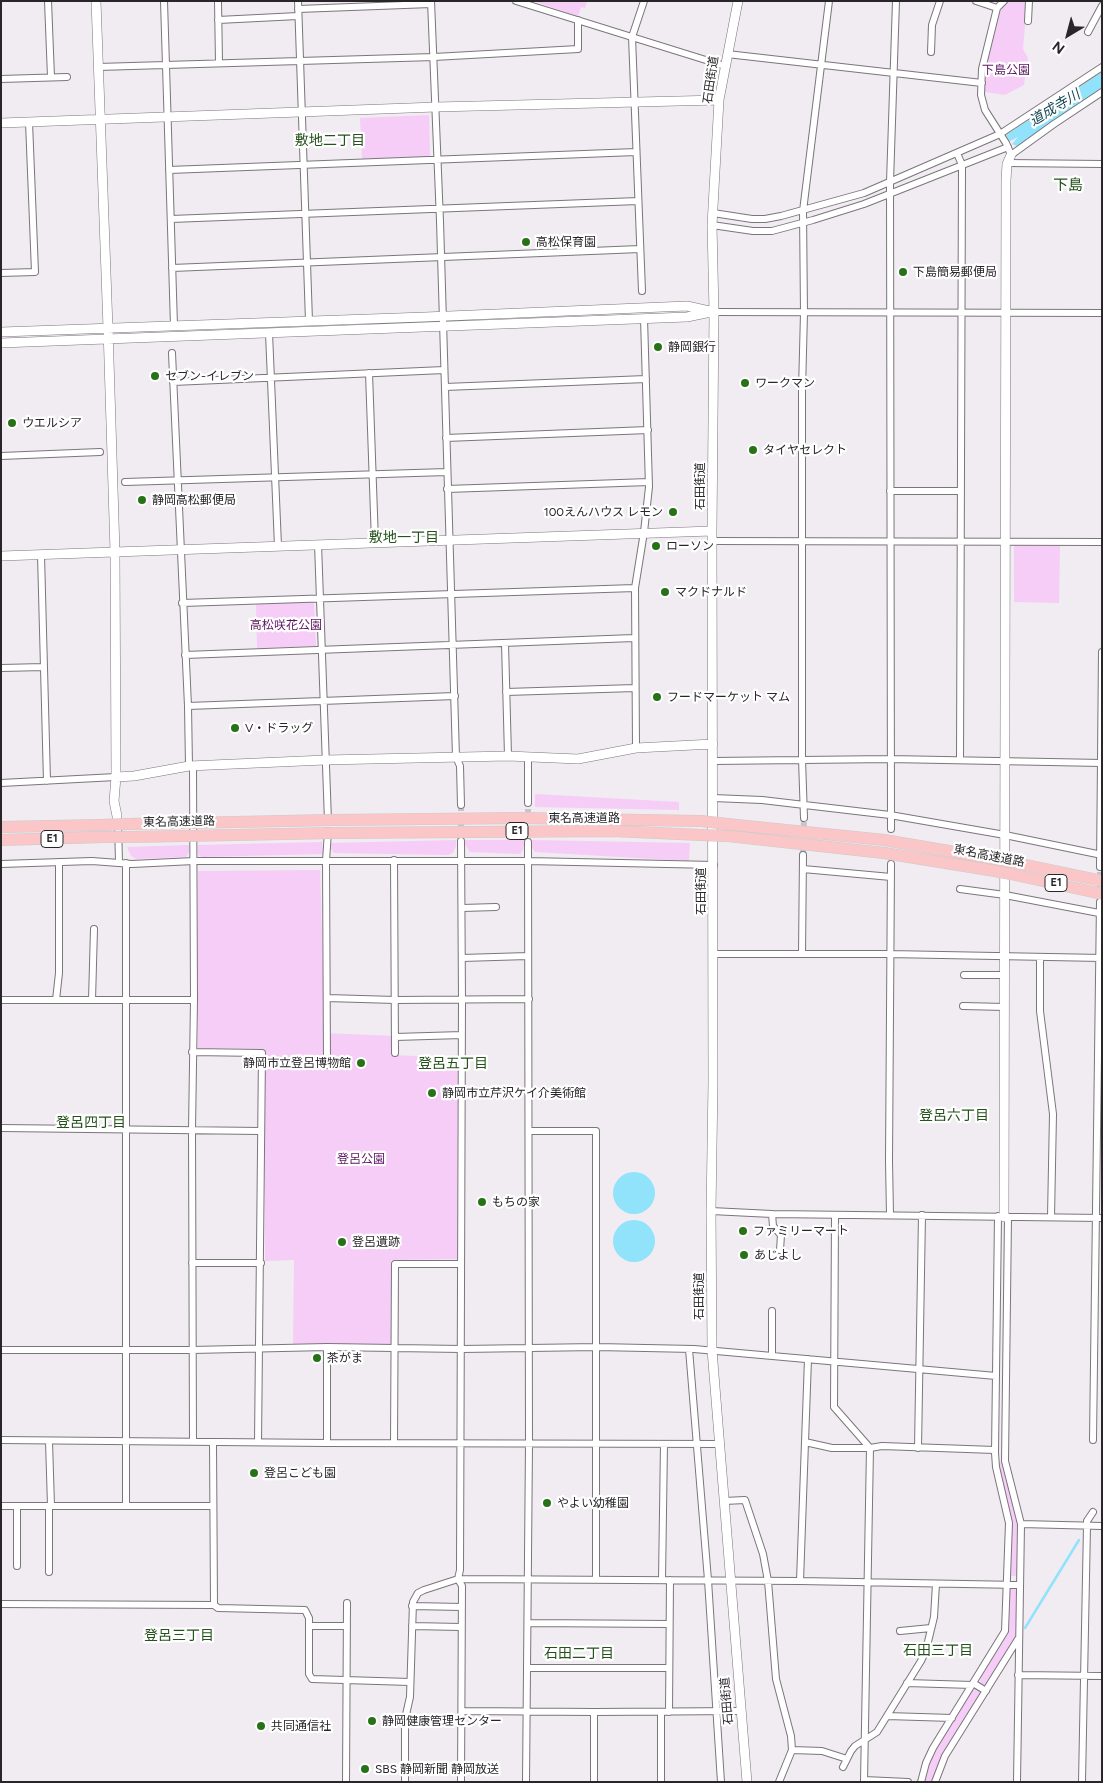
<!DOCTYPE html>
<html>
<head>
<meta charset="utf-8">
<style>
	body { margin:0 }
	#map { position:relative; width:1103px; height:1783px; overflow:hidden; background:#f1ebf2; font-family:Figtree,sans-serif }
	canvas { display:block }
	.frame { position:absolute; inset:0; border:2px solid #282629; pointer-events:none }
	.north { position:absolute; left:1043px; top:10px; width:50px; height:50px; -webkit-text-stroke:4px #fff; paint-order:stroke; rotate:217deg; font-size:14px; font-weight:700; line-height:20px; text-align:center; color:#282629 }
	.north::after { content:''; display:block; margin:auto; width:18px; height:22px; background:#282629; clip-path:polygon(50% 0,100% 100%,50% 72%,0 100%) }
</style>
</head>
<body>
<div id="map">
<canvas width="1103" height="1783"></canvas>
<div class="frame"></div>
<div class="north">N</div>
</div>
<script>
const c = document.querySelector('canvas').getContext('2d');
c.lineJoin = 'round';
function paint(path, color) {
  c.fillStyle = color;
  c.fill(path, 'evenodd');
}
function shape(rows) {
  const path = new Path2D();
  for (const r of rows) {
    if (r.length === 3) {
      path.moveTo(r[0] + r[2], r[1]);
      path.arc(r[0], r[1], r[2], 0, 2 * Math.PI);
      continue;
    }
    path.moveTo(r[0], r[1]);
    for (let i = 2; i < r.length; i += 2) path.lineTo(r[i], r[i + 1]);
  }
  return path;
}
function stroke(path, color, width, dash) {
  c.strokeStyle = color;
  c.lineWidth = width;
  c.lineCap = dash ? 'butt' : 'round';
  c.setLineDash(dash || []);
  c.stroke(path);
}
function write(font, color, halo, rows, align = 'center') {
  c.font = font + ' Figtree,"Noto Sans JP",sans-serif';
  c.lineWidth = 4.5;
  c.setLineDash([]);
  c.textBaseline = 'middle';
  c.strokeStyle = halo;
  c.fillStyle = color;
  for (const [text, x, y, turn = 0] of rows) {
    c.save();
    c.translate(x, y);
    c.rotate((+turn || 0) * Math.PI / 180);
    c.textAlign = isNaN(turn) ? turn : align;
    if (halo) c.strokeText(text, 0, 0);
    c.fillText(text, 0, 0);
    c.restore();
  }
}
paint(shape([
	[533,1,587,1,585,8,581,7,578,16],
	[1006,1,1027,1,1023,49,1028,58,1024,85,1005,95,985,92,985,70,998,15],
	[429,115,430,157,362,159,360,118],
	[1014,545,1060,545,1059,603,1014,602],
	[314,602,316,646,257,648,256,604],
	[535,794,679,802,679,810,535,807],
	[456,840,456,846,453,853,448,855,334,853,331,849,330,843],
	[465,840,525,840,523,850,520,854,470,852,465,845],
	[532,840,690,843,689,861,535,852,532,848],
	[322,842,323,854,202,857,198,855,198,845],
	[189,845,190,851,186,857,136,859,131,856,127,847],
	[320,870,325,1033,394,1036,393,1055,458,1058,457,1259,391,1260,391,1345,293,1345,294,1260,265,1261,265,1049,198,1048,198,871],
	[1000,1462,1002,1463,1018,1520,1018,1573,1016,1576,1012,1576,1010,1574,1012,1528,998,1463],
	[1012,1587,1016,1587,1017,1589,1016,1636,987,1685,983,1686,980,1684,981,1677,1009,1632,1010,1588],
	[974,1687,977,1687,981,1692,940,1761,933,1782,923,1782,929,1763,935,1750]
]), '#f5cdf7');
paint(shape([
	[1102,72,1102,88,1044,127,1019,147,1012,144,1018,137,1010,141,1006,135],
	[634,1193,21],
	[634,1241,21]
]), '#90e3fa');
stroke(shape([
	[1025,1628,1079,1540]
]), '#90e3fa', 2.5);
stroke(shape([
	[461,805,461,835],
	[528,833,528,803],
	[803,855,804,818],
	[1100,896,1100,867]
]), '#c9c4ca', 6, [6, 3]);
const street = shape([
	[48,1,51,77],
	[164,1,174,326],
	[218,1,219,63],
	[298,1,309,321],
	[431,1,440,221,456,757,460,766,461,805],
	[516,1,725,66],
	[976,1,997,8],
	[1004,1,997,8,982,69,981,95,985,110,1006,143,1011,155,1054,124,1102,92],
	[298,9,431,4],
	[218,20,298,16],
	[1028,21,1029,1],
	[1088,32,1102,6],
	[931,52,932,25,940,1],
	[727,54,982,83],
	[98,67,434,57,578,49,578,20],
	[1,79,67,77],
	[957,153,962,165,960,760],
	[1008,163,1102,164],
	[169,170,636,152],
	[713,213,752,219,765,219,781,216,864,193,1000,134,1102,67],
	[171,219,638,201],
	[712,225,753,231,772,231,813,220,864,204,1008,147],
	[172,268,640,249],
	[1,273,35,272,29,122],
	[642,291,632,37,644,1],
	[714,312,1102,313],
	[269,333,278,546],
	[172,353,188,706,189,766],
	[369,373,375,542],
	[173,382,444,370],
	[445,387,646,379],
	[446,438,648,430],
	[1,456,100,452],
	[125,482,447,472],
	[447,489,649,482],
	[890,491,961,491],
	[712,541,1102,542],
	[318,544,328,821],
	[41,555,47,781],
	[182,603,635,588],
	[505,643,508,756],
	[185,655,634,638],
	[1,668,44,667],
	[506,692,635,688],
	[188,706,455,696],
	[636,748,635,588,644,532,649,487,644,318],
	[528,757,528,803],
	[713,761,890,759,1102,763],
	[193,766,194,1000,192,1130,193,1442],
	[1,783,116,777],
	[713,798,762,800,890,815,1005,835,1102,855],
	[804,818,802,759,802,390,804,313,803,211,829,1],
	[118,822,119,863],
	[891,829,890,182,896,1],
	[394,860,395,1053],
	[1,864,92,861,132,864,194,861,528,861,714,865],
	[1100,867,1102,652],
	[803,869,891,877],
	[960,889,1005,895,1099,913],
	[462,908,496,907],
	[714,954,889,954,1102,958],
	[802,954,803,855],
	[1040,957,1040,1011,1053,1114,1051,1217],
	[462,958,528,956],
	[964,975,1005,975],
	[327,998,395,1000,529,999],
	[1,1000,194,1000],
	[56,1000,59,973,59,862],
	[92,1000,94,929],
	[963,1006,1005,1007],
	[395,1037,462,1035],
	[192,1052,262,1053,258,1442],
	[327,1065,326,861,328,831],
	[1,1128,261,1131],
	[529,1131,596,1131,596,1580],
	[711,1211,772,1214,1102,1218],
	[772,1214,773,1226,781,1235,780,1250],
	[835,1215,834,1407,870,1448,864,1782],
	[890,1215,889,1161,891,864],
	[1008,1217,1005,1461,1021,1524,1017,1782],
	[192,1263,261,1263],
	[772,1311,772,1355],
	[689,1349,708,1580,721,1782],
	[1,1350,192,1350,327,1347,462,1349,597,1347,694,1349,996,1376],
	[1,1440,327,1443,720,1444],
	[1093,1440,1100,902],
	[49,1441,51,1506],
	[213,1442,214,1605,218,1608,305,1610,309,1618,309,1674,312,1679,410,1682],
	[805,1442,832,1448,870,1448,882,1446,995,1450],
	[327,1443,327,1347],
	[394,1443,395,1264,461,1264],
	[918,1448,922,1215],
	[724,1501,745,1500,763,1554,768,1581,776,1679,791,1736,792,1750,779,1782],
	[1,1506,213,1506],
	[126,1506,126,863],
	[1021,1524,1102,1526],
	[17,1566,17,1506],
	[49,1572,49,1506],
	[458,1579,800,1581,1019,1585],
	[458,1579,462,1586,461,1782],
	[662,1580,664,1444],
	[800,1581,808,1359],
	[1,1604,214,1605],
	[412,1606,462,1607],
	[528,1623,669,1624],
	[309,1626,347,1626],
	[412,1626,461,1627],
	[900,1631,931,1628],
	[528,1668,669,1668],
	[1018,1675,1102,1676],
	[907,1683,972,1685],
	[973,1683,986,1691],
	[462,1711,594,1712,741,1711],
	[661,1712,661,1782],
	[669,1712,670,1580],
	[887,1716,952,1718],
	[792,1750,822,1751,847,1759],
	[843,1767,851,1751,855,1746,877,1732,921,1661,926,1650,934,1617,936,1584],
	[864,1780,908,1782],
	[346,1782,347,1603],
	[405,1782,405,1719,410,1697,413,1602,418,1593,424,1590,458,1579,460,1570,462,1000,461,841],
	[526,1782,529,1444,528,842],
	[594,1782,594,1712],
	[921,1782,926,1763,933,1748,1005,1631,1009,1523,996,1467,995,1453,998,1216],
	[935,1782,945,1756,1018,1639],
	[1082,1782,1087,1526,1087,1521,1093,1512]
]);
const secondary = shape([
	[96,1,108,328,115,552,116,777,114,801,117,816],
	[738,1,719,100,712,225,714,312,712,531,713,1083,711,1211,712,1350,747,1782],
	[1,123,436,107,719,100],
	[1,332,425,317,687,306,714,312],
	[1,343,687,317,711,312],
	[1,556,712,531],
	[116,777,134,776,189,766,325,760,508,756,578,759,636,748,713,744],
	[1004,1217,1006,181,1007,164,1011,155]
]);
const highway = shape([
	[333,820,522,818,701,821],
	[128,824,186,823],
	[727,824,884,840,996,859],
	[1,827,101,825],
	[333,833,613,831,701,835],
	[728,836,884,853,995,871],
	[127,837,184,836],
	[1,840,104,837],
	[1012,862,1102,881],
	[1011,874,1102,894]
]);
stroke(street, '#7b767b', 8);
stroke(secondary, '#7b767b', 10);
stroke(highway, '#cbcbcc', 12);
stroke(street, '#fff', 6);
stroke(secondary, '#fff', 9);
stroke(highway, '#fac6c7', 11);
const highwayBridge = shape([
	[701,821,727,824],
	[186,823,333,820],
	[101,825,128,824],
	[701,835,728,836],
	[184,836,333,833],
	[104,837,127,837],
	[996,859,1012,862],
	[995,871,1011,874]
]);
stroke(highwayBridge, '#cbcbcc', 12, []);
stroke(highwayBridge, '#fac6c7', 11);
for (const [x, y, r, color] of [
	[526,242,5,"#277217"],
	[903,272,5,"#277217"],
	[658,347,5,"#277217"],
	[155,376,5,"#277217"],
	[745,383,5,"#277217"],
	[12,423,5,"#277217"],
	[753,450,5,"#277217"],
	[142,500,5,"#277217"],
	[673,512,5,"#277217"],
	[656,546,5,"#277217"],
	[665,592,5,"#277217"],
	[657,697,5,"#277217"],
	[235,728,5,"#277217"],
	[361,1063,5,"#277217"],
	[432,1093,5,"#277217"],
	[482,1202,5,"#277217"],
	[743,1231,5,"#277217"],
	[342,1242,5,"#277217"],
	[744,1255,5,"#277217"],
	[317,1358,5,"#277217"],
	[254,1473,5,"#277217"],
	[547,1503,5,"#277217"],
	[372,1721,5,"#277217"],
	[261,1726,5,"#277217"],
	[365,1769,5,"#277217"]
]) {
  const dot = new Path2D();
  dot.arc(x, y, r, 0, 2 * Math.PI);
  c.fillStyle = color;
  c.fill(dot);
  stroke(dot, '#fff', 2);
}
for (const [x, y, w] of [
	[517,831,22],
	[52,839,22],
	[1056,883,22]
]) {
  const box = new Path2D();
  box.roundRect(x - w / 2, y - 8.5, w, 17, 4);
  c.fillStyle = '#fff';
  c.fill(box);
  stroke(box, '#282629', 1);
}
write('bold 11px', '#282629', null, [
	["E1",517,831],
	["E1",52,839],
	["E1",1056,883]
]);
write('12px', '#5a1460', '#fff', [
	["下島公園",1006,70],
	["高松咲花公園",286,625],
	["登呂公園",361,1159]
]);
write('12px', '#282629', '#fff', [
	["石田街道",711,80,-82],
	["石田街道",700,486,-90],
	["東名高速道路",584,818],
	["東名高速道路",179,822,-1],
	["東名高速道路",989,856,11],
	["石田街道",701,891,-90],
	["石田街道",699,1296,-90],
	["石田街道",727,1701,-95]
]);
write('12px', '#282629', '#fff', [
	["高松保育園",536,242],
	["下島簡易郵便局",913,272],
	["静岡銀行",668,347],
	["セブン-イレブン",165,376],
	["ワークマン",755,383],
	["ウエルシア",22,423],
	["タイヤセレクト",763,450],
	["静岡高松郵便局",152,500],
	["100えんハウス レモン",663,512,"right"],
	["ローソン",666,546],
	["マクドナルド",675,592],
	["フードマーケット マム",667,697],
	["V・ドラッグ",245,728],
	["静岡市立登呂博物館",351,1063,"right"],
	["静岡市立芹沢ケイ介美術館",442,1093],
	["もちの家",492,1202],
	["ファミリーマート",753,1231],
	["登呂遺跡",352,1242],
	["あじよし",754,1255],
	["茶がま",327,1358],
	["登呂こども園",264,1473],
	["やよい幼稚園",557,1503],
	["静岡健康管理センター",382,1721],
	["共同通信社",271,1726],
	["SBS 静岡新聞 静岡放送",375,1769]
], 'left');
write('italic 14px', '#184955', '#fff', [
	["道成寺川",1055,108,-31]
]);
write('14px', '#23521a', '#fff', [
	["敷地二丁目",330,141],
	["敷地一丁目",404,538],
	["登呂五丁目",453,1064],
	["登呂六丁目",954,1116],
	["登呂四丁目",91,1123],
	["登呂三丁目",179,1636],
	["石田三丁目",938,1651],
	["石田二丁目",579,1654]
]);
write('15px', '#23521a', '#fff', [
	["下島",1068,186]
]);
</script>
</body>
</html>
